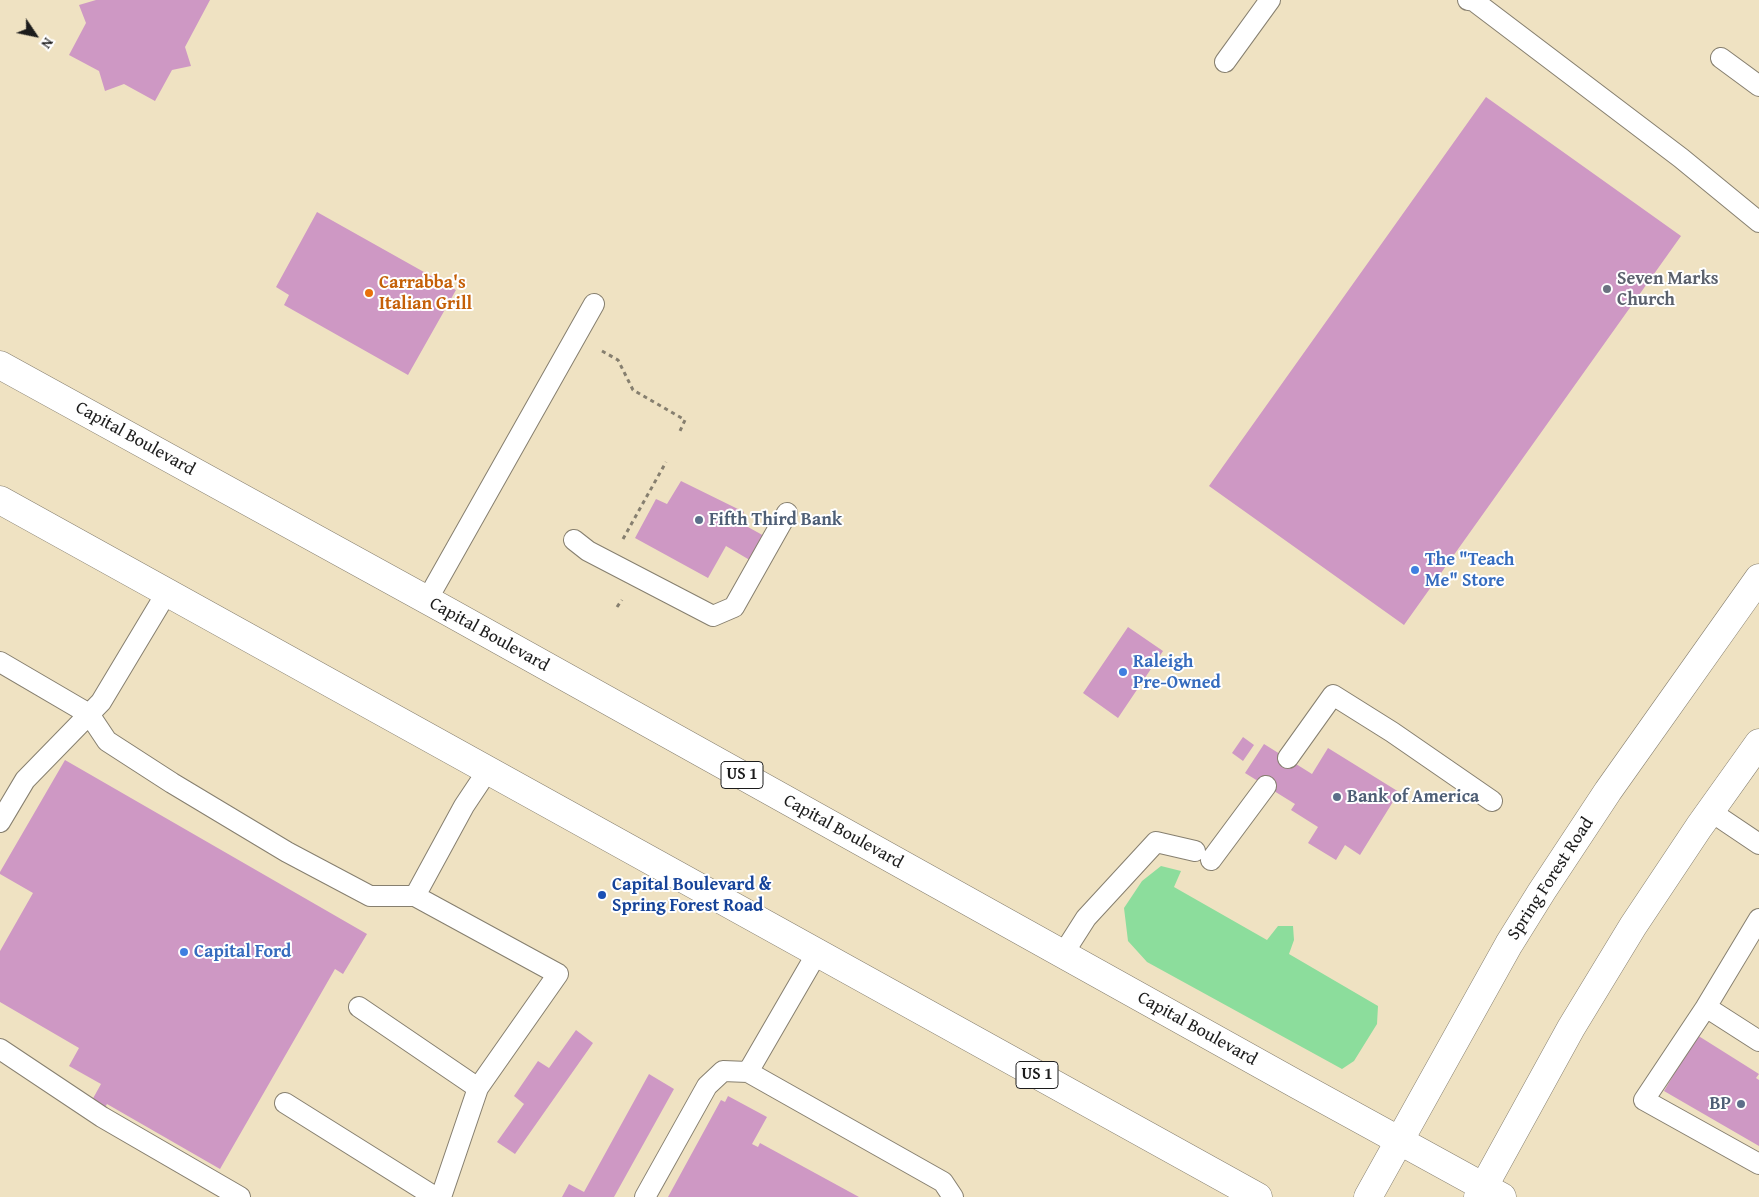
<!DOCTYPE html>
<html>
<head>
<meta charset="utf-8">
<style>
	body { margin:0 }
	#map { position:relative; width:1759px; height:1197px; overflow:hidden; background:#efe2c2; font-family:"Gentium Book Plus",serif }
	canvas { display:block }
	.north { position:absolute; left:10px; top:10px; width:50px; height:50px; -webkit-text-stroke:4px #fff; paint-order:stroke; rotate:124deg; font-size:14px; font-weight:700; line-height:20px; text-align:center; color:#1c1c1c }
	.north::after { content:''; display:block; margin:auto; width:18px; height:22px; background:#1c1c1c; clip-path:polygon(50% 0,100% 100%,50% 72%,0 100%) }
</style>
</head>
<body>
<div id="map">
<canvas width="1759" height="1197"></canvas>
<div class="north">N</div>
</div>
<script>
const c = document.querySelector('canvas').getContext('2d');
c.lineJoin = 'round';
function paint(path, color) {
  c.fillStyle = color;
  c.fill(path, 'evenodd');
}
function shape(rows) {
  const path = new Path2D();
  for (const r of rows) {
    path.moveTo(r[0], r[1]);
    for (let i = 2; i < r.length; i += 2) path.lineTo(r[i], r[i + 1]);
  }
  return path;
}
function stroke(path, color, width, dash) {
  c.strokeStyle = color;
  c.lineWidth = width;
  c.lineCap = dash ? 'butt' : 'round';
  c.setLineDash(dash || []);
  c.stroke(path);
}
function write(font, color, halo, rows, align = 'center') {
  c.font = font + ' "Gentium Book Plus",serif';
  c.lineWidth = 4;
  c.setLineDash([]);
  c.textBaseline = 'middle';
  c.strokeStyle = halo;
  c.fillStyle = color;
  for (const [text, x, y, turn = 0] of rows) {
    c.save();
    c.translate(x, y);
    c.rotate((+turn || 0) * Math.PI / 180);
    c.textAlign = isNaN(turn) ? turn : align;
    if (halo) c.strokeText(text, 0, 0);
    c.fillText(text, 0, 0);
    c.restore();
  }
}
paint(shape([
	[1161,866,1181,871,1174,887,1267,940,1278,926,1293,926,1294,940,1289,954,1378,1006,1377,1024,1354,1061,1342,1069,1147,962,1128,941,1124,908,1142,881]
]), '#8cdd9c');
paint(shape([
	[96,0,210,0,185,47,191,66,172,70,155,101,124,84,105,91,99,71,69,55,86,23,79,5],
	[1486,97,1681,236,1404,625,1209,486],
	[317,212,456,290,408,375,284,305,289,295,276,287],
	[681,481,744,512,739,522,766,537,753,562,726,546,708,578,635,538,656,499,667,504],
	[1128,627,1163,651,1118,718,1083,693],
	[1243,737,1254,745,1243,761,1232,753],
	[1264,744,1312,774,1328,748,1399,792,1360,855,1345,845,1336,860,1308,843,1318,827,1291,810,1295,804,1245,773],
	[65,760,367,934,343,974,335,969,220,1169,107,1104,104,1109,91,1102,101,1084,69,1066,79,1048,0,1002,0,951,33,893,0,874,0,872],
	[576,1030,593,1043,515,1154,497,1142,524,1104,514,1096,538,1061,549,1068],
	[1697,1035,1759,1074,1756,1078,1759,1080,1759,1146,1664,1091],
	[649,1074,674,1089,614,1197,562,1197,569,1184,584,1192],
	[728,1096,767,1117,752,1144,758,1147,760,1143,859,1197,668,1197,721,1100,725,1102]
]), '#ce98c4');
const lane = shape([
	[1468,0,1474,1,1681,158,1759,222],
	[1721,58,1759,86],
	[1225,62,1270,0],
	[574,540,588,551,713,616,734,607,787,513],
	[427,600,594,304],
	[0,662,89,714,107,741,172,783,287,852,370,896,415,896],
	[1288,758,1333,695,1392,732,1492,801],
	[1710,811,1759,844],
	[0,822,25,780,101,702,167,592],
	[1211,860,1266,786],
	[1759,919,1706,1007,1759,1041],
	[1063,954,1086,918,1156,842,1195,851],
	[359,1007,478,1088],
	[1706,1007,1644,1100,1759,1164],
	[0,1049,102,1117,240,1197],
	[748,1072,817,953],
	[285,1103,435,1197],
	[441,1197,478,1088,558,974,415,896,464,806,488,770],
	[645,1197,707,1086,723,1071,748,1072,943,1182,953,1197]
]);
const secondary = shape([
	[1368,1197,1509,944,1542,891,1608,791,1759,578],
	[1478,1197,1571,1028,1633,926,1699,827,1759,743]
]);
const highway = shape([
	[0,365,449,612,1298,1085,1502,1197],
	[0,500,1258,1197]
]);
stroke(lane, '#867f6f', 22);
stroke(secondary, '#867f6f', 29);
stroke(highway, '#867f6f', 29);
stroke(shape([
	[602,351,618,360,633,390,685,420,680,431],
	[623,539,666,462],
	[617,607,622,600]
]), '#867f6f', 3, [4, 4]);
stroke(lane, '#fff', 20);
stroke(secondary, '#fff', 28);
stroke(highway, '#fff', 28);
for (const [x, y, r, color] of [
	[1607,289,5,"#6b7280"],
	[369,293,5,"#e8710a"],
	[699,520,5,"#5c6f8a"],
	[1415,570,5,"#3f7fe0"],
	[1123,672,5,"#3f7fe0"],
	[1337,797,5,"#5c6f8a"],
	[602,895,5,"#1a4fb4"],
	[184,952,5,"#3f7fe0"],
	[1741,1104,5,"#5c6f8a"]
]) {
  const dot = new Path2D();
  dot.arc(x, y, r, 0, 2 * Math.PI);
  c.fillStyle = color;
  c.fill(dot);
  stroke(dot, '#fff', 2);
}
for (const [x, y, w] of [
	[742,775,42],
	[1037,1075,42]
]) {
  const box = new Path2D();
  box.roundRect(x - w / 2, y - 13.5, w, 27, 4);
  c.fillStyle = '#fff';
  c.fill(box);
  stroke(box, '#1c1c1c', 1);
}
write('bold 16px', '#1c1c1c', null, [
	["US 1",742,775],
	["US 1",1037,1075]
]);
write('bold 18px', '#5b616d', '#fff', [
	["Seven Marks",1617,279],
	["Church",1617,300]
], 'left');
write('bold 18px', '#c56008', '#fff', [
	["Carrabba's",379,283],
	["Italian Grill",379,304]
], 'left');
write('18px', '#1c1c1c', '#fff', [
	["Capital Boulevard",135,439,29],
	["Capital Boulevard",489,635,29],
	["Capital Boulevard",843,832,29],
	["Spring Forest Road",1551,879,-57],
	["Capital Boulevard",1197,1029,29]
]);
write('bold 18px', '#4e5e75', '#fff', [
	["Fifth Third Bank",709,520],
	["Bank of America",1347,797],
	["BP",1731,1104,"right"]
], 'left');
write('bold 18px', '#366cbe', '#fff', [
	["The \"Teach",1425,560],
	["Me\" Store",1425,581],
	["Raleigh",1133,662],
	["Pre-Owned",1133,683],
	["Capital Ford",194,952]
], 'left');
write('bold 18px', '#164399', '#fff', [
	["Capital Boulevard &",612,885],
	["Spring Forest Road",612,906]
], 'left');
</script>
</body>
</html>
